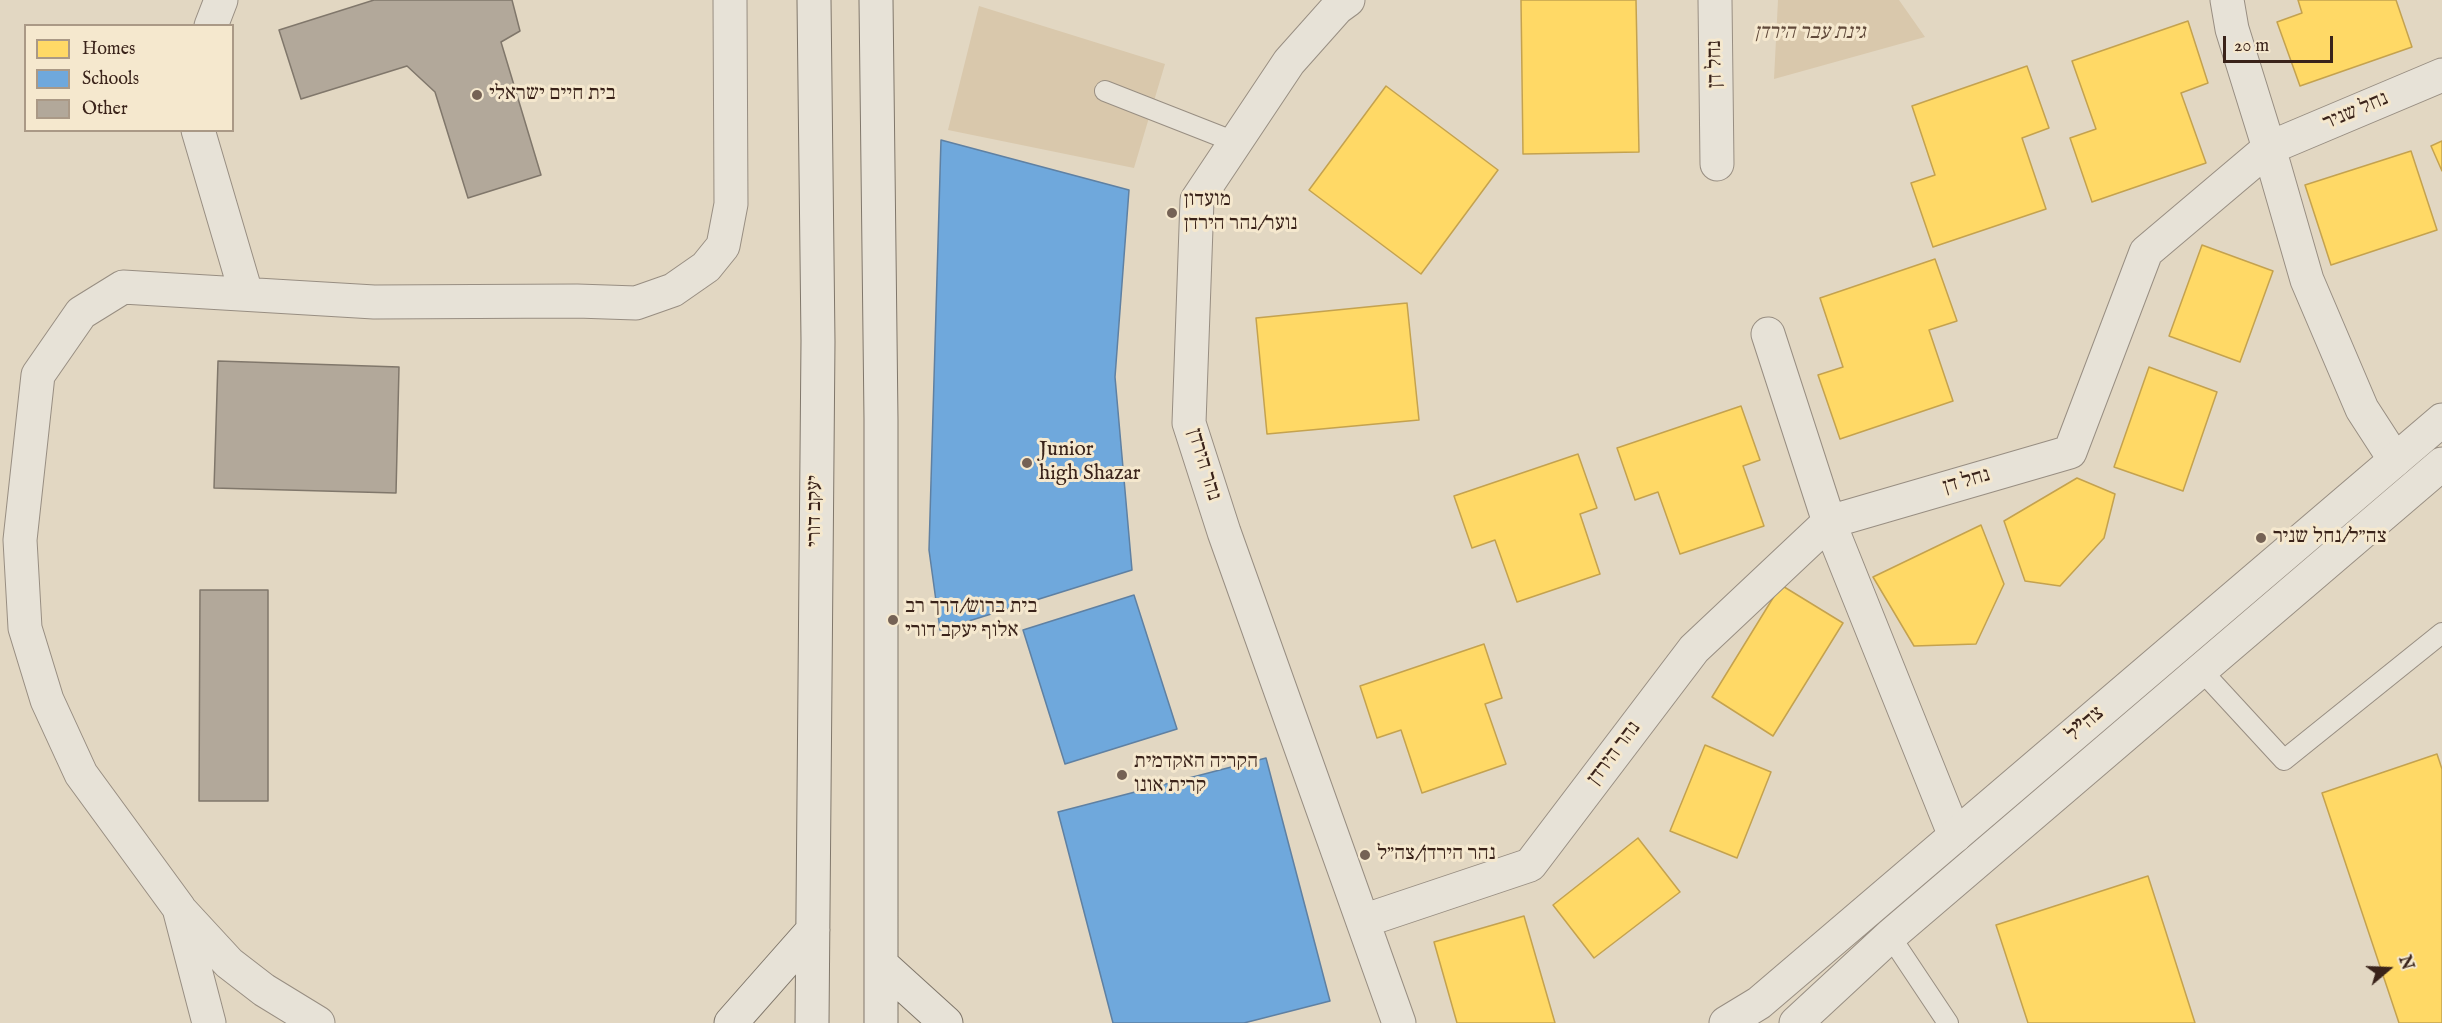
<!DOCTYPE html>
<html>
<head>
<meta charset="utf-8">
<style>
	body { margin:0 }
	#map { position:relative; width:2442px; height:1023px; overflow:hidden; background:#e2d7c2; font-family:"IM FELL English",serif }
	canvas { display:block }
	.legend { position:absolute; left:24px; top:24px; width:210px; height:108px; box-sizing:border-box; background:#f5e8ce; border:2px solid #aa9986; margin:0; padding:8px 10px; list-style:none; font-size:18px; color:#3a231a }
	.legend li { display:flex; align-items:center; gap:12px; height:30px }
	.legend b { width:30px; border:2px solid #aa9986 }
	.north { position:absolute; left:2358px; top:939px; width:60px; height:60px; -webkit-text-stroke:4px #f5e8ce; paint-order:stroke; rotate:71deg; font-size:16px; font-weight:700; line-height:24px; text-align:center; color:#3a231a }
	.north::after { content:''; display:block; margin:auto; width:21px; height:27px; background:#3a231a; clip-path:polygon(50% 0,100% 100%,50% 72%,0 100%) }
	.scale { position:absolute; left:2223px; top:36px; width:110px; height:27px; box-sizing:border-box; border:3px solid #3a231a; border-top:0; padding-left:8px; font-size:18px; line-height:21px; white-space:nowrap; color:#3a231a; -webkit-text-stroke:4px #f5e8ce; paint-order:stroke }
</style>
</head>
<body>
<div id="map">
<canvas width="2442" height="1023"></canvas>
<ul class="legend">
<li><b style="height:16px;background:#ffd966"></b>Homes</li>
<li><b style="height:16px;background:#6fa8dc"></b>Schools</li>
<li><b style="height:16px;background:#b2a89a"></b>Other</li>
</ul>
<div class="north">N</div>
<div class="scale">20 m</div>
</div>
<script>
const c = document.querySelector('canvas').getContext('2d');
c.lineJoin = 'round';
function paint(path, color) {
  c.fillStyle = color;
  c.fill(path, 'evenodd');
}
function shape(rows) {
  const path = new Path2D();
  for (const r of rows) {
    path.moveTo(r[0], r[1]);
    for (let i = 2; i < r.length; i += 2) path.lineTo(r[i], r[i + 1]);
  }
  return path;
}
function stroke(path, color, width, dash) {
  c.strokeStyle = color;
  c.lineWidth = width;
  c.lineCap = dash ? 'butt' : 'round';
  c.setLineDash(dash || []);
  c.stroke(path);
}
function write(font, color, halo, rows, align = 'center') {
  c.font = font + ' "IM FELL English","Frank Ruhl Libre",serif';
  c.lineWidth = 6;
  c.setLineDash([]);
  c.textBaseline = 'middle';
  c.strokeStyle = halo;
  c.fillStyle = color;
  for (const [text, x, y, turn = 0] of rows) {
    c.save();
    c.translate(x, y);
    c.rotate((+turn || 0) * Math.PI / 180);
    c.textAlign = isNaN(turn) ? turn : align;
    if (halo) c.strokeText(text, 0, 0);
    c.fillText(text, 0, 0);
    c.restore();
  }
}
paint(shape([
	[1778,0,1899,0,1925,37,1774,79],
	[979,6,1165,64,1134,168,948,130]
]), '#d9c8ac');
const homes = shape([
	[1521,0,1636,0,1639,152,1523,154,1521,0],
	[2298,0,2396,0,2412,47,2300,86,2277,22,2302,13,2298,0],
	[2188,21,2208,83,2181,93,2206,163,2092,202,2070,138,2096,129,2072,61,2188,21],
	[2027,66,2049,128,2022,138,2046,209,1933,247,1911,183,1935,175,1912,106,2027,66],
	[1386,86,1498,170,1421,274,1309,190,1386,86],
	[2442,141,2442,171,2431,146,2442,141],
	[2411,151,2437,230,2331,265,2305,185,2411,151],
	[2202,245,2273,271,2240,362,2169,336,2202,245],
	[1935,259,1957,321,1929,330,1953,401,1840,439,1818,375,1843,367,1820,298,1935,259],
	[1407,303,1419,420,1267,434,1256,318,1407,303],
	[2149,367,2217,392,2183,491,2114,467,2149,367],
	[1741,406,1760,460,1743,466,1764,526,1680,554,1658,492,1635,500,1617,448,1741,406],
	[1578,454,1597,508,1580,514,1600,574,1517,602,1495,540,1472,548,1454,496,1578,454],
	[2077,478,2115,494,2104,538,2060,586,2025,581,2004,521,2077,478],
	[1981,525,2004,584,1976,644,1914,646,1873,577,1981,525],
	[1781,585,1843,623,1773,736,1712,697,1781,585],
	[1484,644,1502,698,1485,704,1506,764,1422,793,1401,730,1377,738,1360,686,1484,644],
	[1705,745,1771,772,1737,858,1670,831,1705,745],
	[2437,754,2442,769,2442,1023,2399,1023,2322,793,2437,754],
	[1638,838,1680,892,1594,958,1553,905,1638,838],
	[2148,876,2195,1023,2028,1023,1996,925,2148,876],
	[1524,916,1555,1023,1457,1023,1434,942,1524,916]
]);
paint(homes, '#ffd966');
stroke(homes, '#c4a24f', 1.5);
const schools = shape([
	[941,140,1129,190,1115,377,1132,570,940,630,929,550,941,140],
	[1134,595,1177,729,1065,764,1023,630,1134,595],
	[1266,758,1330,1001,1244,1023,1113,1023,1058,812,1266,758]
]);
paint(schools, '#6fa8dc');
stroke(schools, '#5f80a2', 1.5);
const building = shape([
	[374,0,512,0,520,31,501,42,541,175,468,198,435,92,407,66,301,99,279,30,374,0],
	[218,361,399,367,396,493,214,488,218,361],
	[200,590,268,590,268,801,199,801,200,590]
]);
paint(building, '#b2a89a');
stroke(building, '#80776b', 1.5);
const service = shape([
	[1105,91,1235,142],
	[2201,670,2284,760,2442,633],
	[1890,936,1948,1023]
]);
const minor = shape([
	[1348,0,1337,8,1289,62,1197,200,1189,423,1224,532,1399,1023],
	[1715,0,1717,164],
	[2227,0,2232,29,2269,148,2307,280,2362,409,2395,460],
	[211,26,221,0],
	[198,130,246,293],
	[1955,836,1829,522,2070,452,2146,252,2269,148,2442,75],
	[181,911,229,963,264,990,318,1023],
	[1363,921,1530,865,1694,649,1829,522,1768,334],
	[209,1023,179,908,81,774,47,700,25,628,20,540,38,375,81,313,123,287,374,302,577,301,636,303,673,290,706,267,723,246,731,204,730,0]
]);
const tertiary = shape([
	[1726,1023,1759,1003,2442,420],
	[1796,1023,1890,936,2442,464]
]);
const secondary = shape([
	[876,0,881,419,881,1023],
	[881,964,946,1023],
	[731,1023,813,930],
	[812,1023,818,341,814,0]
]);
stroke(service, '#988e82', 22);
stroke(minor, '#988e82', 35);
stroke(tertiary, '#988e82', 35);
stroke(secondary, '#80776b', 35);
stroke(service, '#e7e2d7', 20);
stroke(minor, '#e7e2d7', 33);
stroke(tertiary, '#e7e2d7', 33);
stroke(secondary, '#e7e2d7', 33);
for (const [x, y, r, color] of [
	[477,95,6,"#756255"],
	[1172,213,6,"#756255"],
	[1027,463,6,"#756255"],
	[2261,538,6,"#756255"],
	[893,620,6,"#756255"],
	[1122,775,6,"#756255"],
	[1365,855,6,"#756255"]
]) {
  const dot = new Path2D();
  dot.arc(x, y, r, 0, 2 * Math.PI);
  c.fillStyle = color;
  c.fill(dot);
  stroke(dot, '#f5e8ce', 2);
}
write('italic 21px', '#60493a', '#f5e8ce', [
	["גינת עבר הירדן",1810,34]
]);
write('21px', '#3a231a', '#f5e8ce', [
	["נחל דן",1716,64,-91],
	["נחל שניר",2356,112,-23],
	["נהר הירדן",1203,465,73],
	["נחל דן",1967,482,-16],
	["יעקב דורי",816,511,-90],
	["צה\"ל",2086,725,-41],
	["נהר הירדן",1615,754,-53]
]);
write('21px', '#3a231a', '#f5e8ce', [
	["בית חיים ישראלי",489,95],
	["מועדון",1184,201],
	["נוער/נהר הירדן",1184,225],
	["Junior",1039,451],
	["high Shazar",1039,475],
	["צה״ל/נחל שניר",2273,538],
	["בית ברוש/דרך רב",905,608],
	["אלוף יעקב דורי",905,632],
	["הקריה האקדמית",1134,763],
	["קרית אונו",1134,787],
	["נהר הירדן/צה״ל",1377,855]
], 'left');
</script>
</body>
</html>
